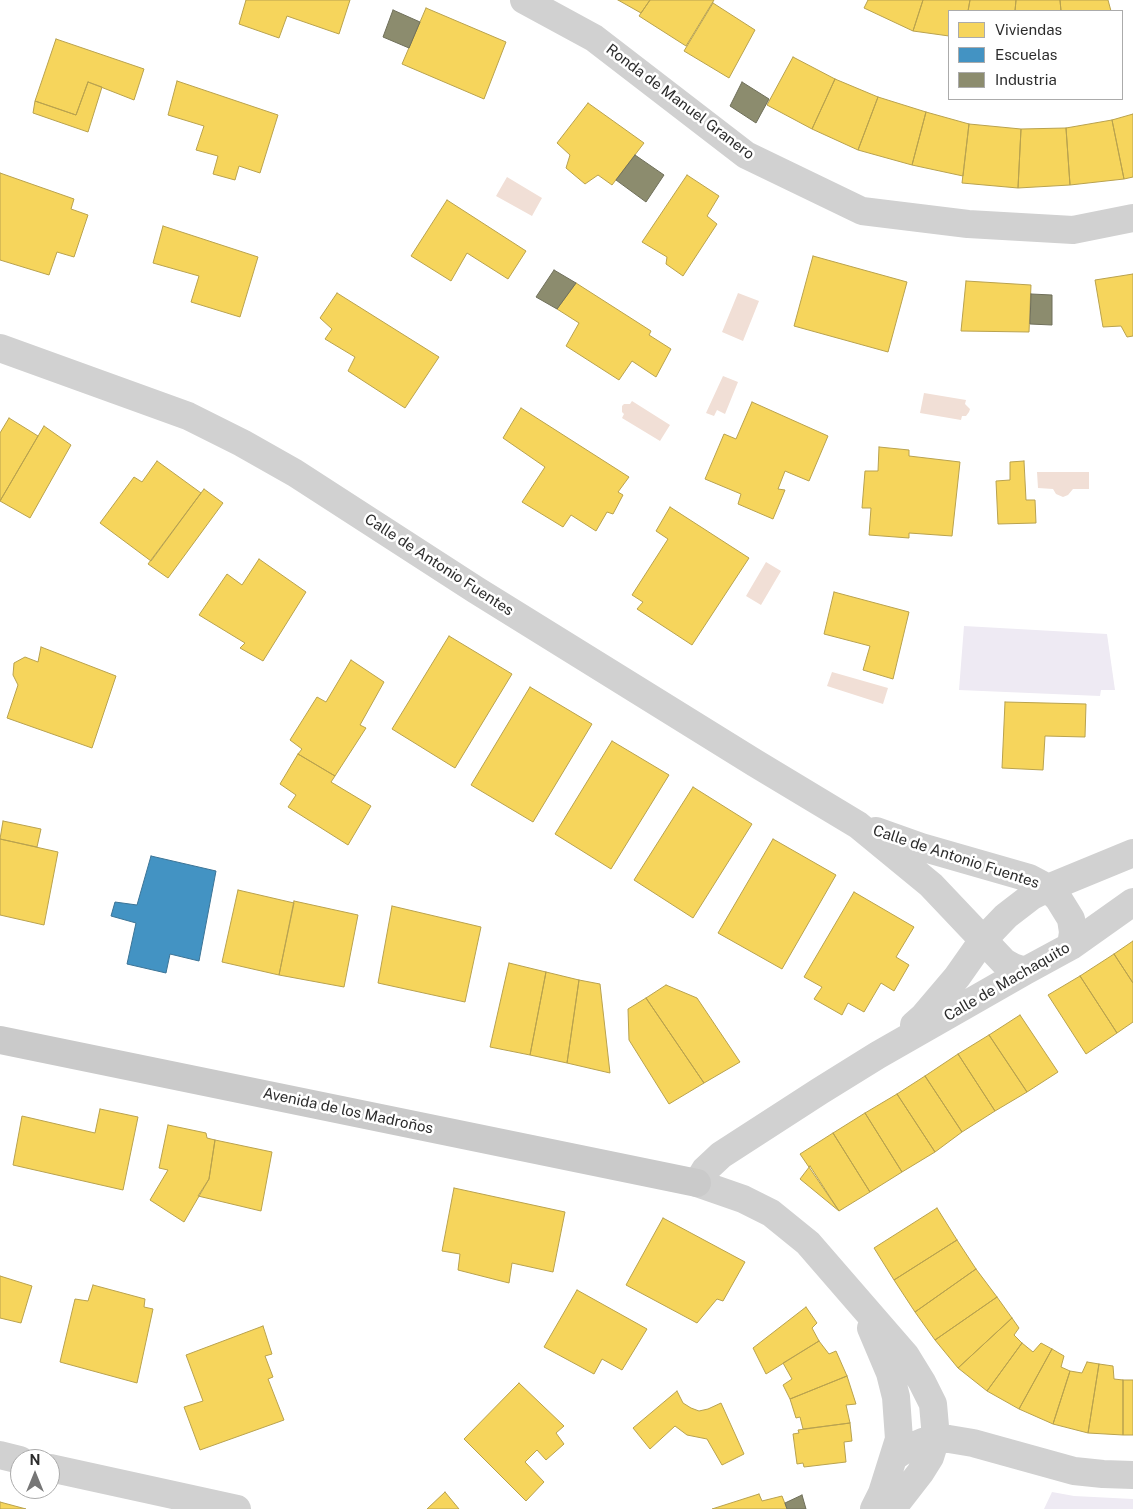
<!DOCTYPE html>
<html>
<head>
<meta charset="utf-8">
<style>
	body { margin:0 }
	#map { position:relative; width:1133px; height:1509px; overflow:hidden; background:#fff; font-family:"Public Sans",sans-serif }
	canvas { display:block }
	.legend { position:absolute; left:948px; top:10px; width:175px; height:90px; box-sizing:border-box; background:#fff; border:1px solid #ababab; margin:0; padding:6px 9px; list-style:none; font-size:15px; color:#2c2c2c }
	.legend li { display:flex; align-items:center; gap:10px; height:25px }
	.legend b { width:25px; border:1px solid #ababab }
	.north { position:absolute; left:10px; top:1449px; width:50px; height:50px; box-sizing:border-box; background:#fff; border:1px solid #ababab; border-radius:50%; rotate:0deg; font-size:14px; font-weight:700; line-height:20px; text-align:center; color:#2c2c2c }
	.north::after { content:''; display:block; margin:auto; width:18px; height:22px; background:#767676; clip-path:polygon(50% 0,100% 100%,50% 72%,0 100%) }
</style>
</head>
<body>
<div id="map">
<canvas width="1133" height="1509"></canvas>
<ul class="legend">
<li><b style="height:14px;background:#f6d55c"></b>Viviendas</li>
<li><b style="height:14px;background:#4393c3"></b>Escuelas</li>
<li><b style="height:14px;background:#8c8c6e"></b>Industria</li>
</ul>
<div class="north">N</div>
</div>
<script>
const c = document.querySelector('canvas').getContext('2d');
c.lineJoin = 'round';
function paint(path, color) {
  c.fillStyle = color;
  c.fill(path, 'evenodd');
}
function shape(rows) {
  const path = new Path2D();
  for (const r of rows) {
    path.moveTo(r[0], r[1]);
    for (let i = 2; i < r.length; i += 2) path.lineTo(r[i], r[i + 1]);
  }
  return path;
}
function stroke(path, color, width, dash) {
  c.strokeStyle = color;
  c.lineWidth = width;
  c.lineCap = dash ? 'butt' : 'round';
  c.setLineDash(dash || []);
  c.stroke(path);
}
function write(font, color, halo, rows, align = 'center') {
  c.font = font + ' "Public Sans",sans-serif';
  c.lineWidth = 5;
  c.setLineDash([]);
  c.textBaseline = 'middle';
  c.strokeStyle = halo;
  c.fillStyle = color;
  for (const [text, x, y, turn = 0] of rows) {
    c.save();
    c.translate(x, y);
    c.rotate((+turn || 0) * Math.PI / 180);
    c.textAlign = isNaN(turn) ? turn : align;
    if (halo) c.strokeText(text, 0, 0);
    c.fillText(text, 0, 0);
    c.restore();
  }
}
paint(shape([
	[964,626,1107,634,1115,690,1101,690,1100,696,959,690],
	[1052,1492,1074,1496,1133,1499,1133,1509,1044,1509]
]), '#eeeaf3');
paint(shape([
	[507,177,542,198,532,216,496,196],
	[738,293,759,301,743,341,722,332],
	[723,376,738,382,725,414,717,410,714,416,706,413],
	[924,393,966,400,965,404,970,409,969,412,966,416,962,416,961,420,920,413],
	[632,401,670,425,660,441,622,418,624,414,622,412,622,406,624,404,630,404],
	[1037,472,1089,472,1089,489,1073,489,1068,495,1063,497,1056,494,1053,489,1038,488],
	[766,562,781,571,761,605,746,596],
	[832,672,888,688,883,704,827,686]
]), '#f1dfd6');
const homes = shape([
	[246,0,350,0,339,34,287,16,279,38,239,24,246,0],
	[618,0,650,0,641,13,618,0],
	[650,0,714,0,686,46,639,16,650,0],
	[868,0,923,0,913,31,864,8,868,0],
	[923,0,970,0,968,11,949,11,949,36,913,31,923,0],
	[970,0,1016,0,1015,11,968,11,970,0],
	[1016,0,1060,0,1061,11,1015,11,1016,0],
	[1060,0,1108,0,1111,11,1061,11,1060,0],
	[713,3,755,30,729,78,684,51,713,3],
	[426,8,506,42,484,99,402,64,426,8],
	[56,39,144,69,134,100,88,82,76,115,35,101,56,39],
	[793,57,835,79,812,129,767,105,793,57],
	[835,79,878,97,858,150,812,129,835,79],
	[177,81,278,115,260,173,239,166,235,180,213,174,218,156,196,150,204,126,168,115,177,81],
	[88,82,102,87,88,132,33,113,35,101,76,115,88,82],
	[878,97,926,112,912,165,858,150,878,97],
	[588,103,644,143,612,185,598,175,585,184,566,168,570,155,557,143,588,103],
	[926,112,969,124,963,176,912,165,926,112],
	[1133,114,1133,177,1124,179,1112,120,1133,114],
	[1112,120,1124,179,1070,185,1066,128,1112,120],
	[969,124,1021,129,1018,188,962,183,969,124],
	[1066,128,1070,185,1018,188,1021,129,1066,128],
	[0,173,74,199,71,209,88,215,74,257,57,252,49,275,0,260,0,173],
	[687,175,719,196,707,216,717,224,683,276,666,264,667,257,642,242,687,175],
	[447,200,526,251,508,279,467,253,451,281,411,256,447,200],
	[163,226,258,257,240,317,191,302,199,276,153,263,163,226],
	[813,256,907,282,888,352,794,326,813,256],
	[1133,274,1133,336,1127,337,1121,326,1103,327,1095,280,1133,274],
	[966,281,1031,285,1029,332,961,331,966,281],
	[576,283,651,331,649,335,671,349,656,377,632,361,619,380,566,346,579,323,557,309,576,283],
	[337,293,439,357,405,408,348,371,355,357,325,339,332,329,320,318,337,293],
	[752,402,828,436,809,481,785,471,778,489,785,490,773,519,738,504,741,494,705,479,724,434,736,439,752,402],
	[521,408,629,477,618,492,623,495,613,514,607,512,596,531,571,515,563,527,522,502,545,467,503,438,521,408],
	[9,418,38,436,0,501,0,433,9,418],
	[44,426,71,445,30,518,0,501,44,426],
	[879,447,909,450,909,456,960,462,952,536,909,533,909,538,869,535,871,508,862,508,865,471,878,471,879,447],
	[157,461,201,493,151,561,100,523,134,477,142,482,157,461],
	[1024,461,1026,500,1035,500,1036,523,998,524,996,481,1010,480,1010,462,1024,461],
	[204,489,223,503,168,578,148,564,204,489],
	[670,507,749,558,692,645,637,609,643,602,632,595,668,539,656,531,670,507],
	[259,559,306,592,263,661,240,648,245,643,199,615,227,574,242,585,259,559],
	[834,592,909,612,893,679,863,670,870,646,824,634,834,592],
	[449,636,512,674,455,768,392,729,449,636],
	[41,647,116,676,92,748,7,718,18,685,13,675,14,663,25,657,38,662,41,647],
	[351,660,384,682,360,725,366,728,335,776,298,754,302,749,290,740,317,697,326,702,351,660],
	[530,687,592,724,533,822,471,785,530,687],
	[1005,702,1086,704,1085,737,1045,736,1043,770,1002,768,1005,702],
	[612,741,669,775,611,869,555,834,612,741],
	[298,754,335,776,331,782,371,806,348,845,288,807,296,795,280,784,298,754],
	[693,787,752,824,693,918,634,880,693,787],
	[3,821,41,829,37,847,0,839,3,821],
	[0,839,58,852,44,925,0,915,0,839],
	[773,839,836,875,782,969,718,933,773,839],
	[238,890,294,903,279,975,222,962,238,890],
	[854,892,914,927,896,957,909,965,894,991,881,983,864,1012,848,1003,842,1015,814,999,822,987,804,977,854,892],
	[294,901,358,915,344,987,279,975,294,901],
	[392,906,481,927,465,1002,378,983,392,906],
	[1133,941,1133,983,1114,954,1133,941],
	[1114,954,1133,983,1133,1022,1117,1033,1080,976,1114,954],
	[509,963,546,972,530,1055,490,1047,509,963],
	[546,972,579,980,567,1063,530,1055,546,972],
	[1080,976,1117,1033,1086,1054,1048,995,1080,976],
	[579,980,600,984,610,1073,567,1063,579,980],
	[666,985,697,998,740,1062,704,1083,646,998,666,985],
	[646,998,704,1083,669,1104,629,1040,628,1009,646,998],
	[1020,1015,1058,1072,1027,1092,989,1035,1020,1015],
	[989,1035,1027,1092,995,1111,958,1054,989,1035],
	[958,1054,995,1111,962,1132,925,1076,958,1054],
	[925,1076,962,1132,935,1152,897,1094,925,1076],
	[897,1094,935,1152,902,1172,865,1113,897,1094],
	[100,1109,138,1117,123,1190,13,1165,22,1116,95,1133,100,1109],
	[865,1113,902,1172,870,1192,833,1133,865,1113],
	[168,1125,206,1133,207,1138,215,1140,209,1179,184,1222,150,1200,168,1170,159,1168,168,1125],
	[833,1133,870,1192,839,1211,800,1154,833,1133],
	[215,1140,272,1152,261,1211,198,1196,209,1179,215,1140],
	[810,1166,839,1211,800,1179,810,1166],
	[454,1188,565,1212,553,1272,512,1263,509,1283,458,1270,460,1254,442,1251,454,1188],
	[937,1208,957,1240,894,1280,874,1248,937,1208],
	[663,1218,745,1262,723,1301,717,1299,697,1323,626,1285,663,1218],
	[957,1240,976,1269,915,1312,894,1280,957,1240],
	[976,1269,997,1297,935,1340,915,1312,976,1269],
	[0,1276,32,1286,21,1323,0,1318,0,1276],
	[93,1285,145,1299,144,1307,153,1309,137,1383,60,1362,75,1299,88,1301,93,1285],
	[577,1290,647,1329,622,1370,602,1359,594,1374,544,1347,577,1290],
	[997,1297,1012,1318,958,1368,935,1340,997,1297],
	[806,1307,817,1323,812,1328,819,1341,766,1374,753,1348,806,1307],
	[1012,1318,1019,1328,1014,1335,1022,1343,987,1391,958,1368,1012,1318],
	[263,1326,272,1354,265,1356,273,1377,268,1379,284,1420,200,1450,184,1407,203,1401,186,1355,263,1326],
	[819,1341,829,1354,836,1351,847,1376,790,1399,783,1385,792,1379,783,1363,819,1341],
	[1022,1343,1033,1352,1041,1343,1052,1349,1019,1409,987,1391,1022,1343],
	[1052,1349,1064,1356,1061,1367,1070,1371,1053,1424,1019,1409,1052,1349],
	[1087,1362,1099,1364,1088,1433,1053,1424,1070,1371,1082,1373,1087,1362],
	[1099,1364,1113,1366,1114,1379,1123,1380,1123,1435,1088,1433,1099,1364],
	[847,1376,856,1404,846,1405,850,1423,803,1429,800,1417,796,1418,790,1399,847,1376],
	[1123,1380,1133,1380,1133,1435,1123,1435,1123,1380],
	[519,1383,564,1426,556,1433,564,1444,546,1460,537,1450,525,1462,544,1482,526,1501,464,1439,519,1383],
	[677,1391,683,1403,691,1408,699,1411,708,1409,721,1403,744,1454,722,1465,707,1439,687,1435,675,1426,650,1449,633,1428,677,1391],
	[850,1423,852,1441,844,1442,846,1462,804,1467,803,1463,797,1464,793,1434,799,1433,798,1430,850,1423],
	[445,1492,459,1509,427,1509,445,1492],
	[759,1494,762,1501,782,1496,787,1509,712,1509,759,1494],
	[0,1502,26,1509,0,1509,0,1502]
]);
paint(homes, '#f6d55c');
stroke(homes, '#b9a24e', 1);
const schools = shape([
	[151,856,216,871,199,961,170,954,166,973,127,964,136,923,111,916,115,902,137,905,151,856]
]);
paint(schools, '#4393c3');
stroke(schools, '#3c7496', 1);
const industry = shape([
	[393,10,420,22,409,48,383,37,393,10],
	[742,82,769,99,756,123,730,106,742,82],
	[635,155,664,175,646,202,616,180,635,155],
	[554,270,576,283,557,309,536,297,554,270],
	[1031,294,1052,295,1052,325,1030,324,1031,294],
	[802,1495,806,1509,787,1509,785,1503,802,1495]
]);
paint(industry, '#8c8c6e');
stroke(industry, '#6f6f5a', 1);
stroke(shape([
	[524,0,594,38,746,155,862,211,968,224,1073,230,1133,218],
	[0,348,188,416,242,443,295,473,476,590,755,763,858,825,931,885,1004,962,1013,967,1025,971],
	[876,831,921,847,1029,878,1048,888,1058,898,1071,919,1073,932,1071,946],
	[914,1025,923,1017,957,977,983,940,1006,916,1032,896,1048,888,1133,853],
	[871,1328,890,1373,896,1397,899,1439,882,1493,874,1509],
	[0,1455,20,1460],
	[894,1457,904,1450,923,1442,936,1438,949,1439,973,1443,1074,1471,1103,1474,1133,1475],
	[50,1468,237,1509],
	[892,1509,920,1473,930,1457,936,1438,933,1404,922,1382,906,1356,808,1243,771,1213,743,1199,697,1183,705,1170,721,1155,820,1091,878,1055,1025,971,1071,946,1133,902]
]), '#d1d1d1', 28);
stroke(shape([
	[0,1040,697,1183]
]), '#cacaca', 28);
write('15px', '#2c2c2c', '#fff', [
	["Ronda de Manuel Granero",680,102,37],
	["Calle de Antonio Fuentes",439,565,33],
	["Calle de Antonio Fuentes",956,857,18],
	["Calle de Machaquito",1007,982,-30],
	["Avenida de los Madroños",348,1111,12]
]);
</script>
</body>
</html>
